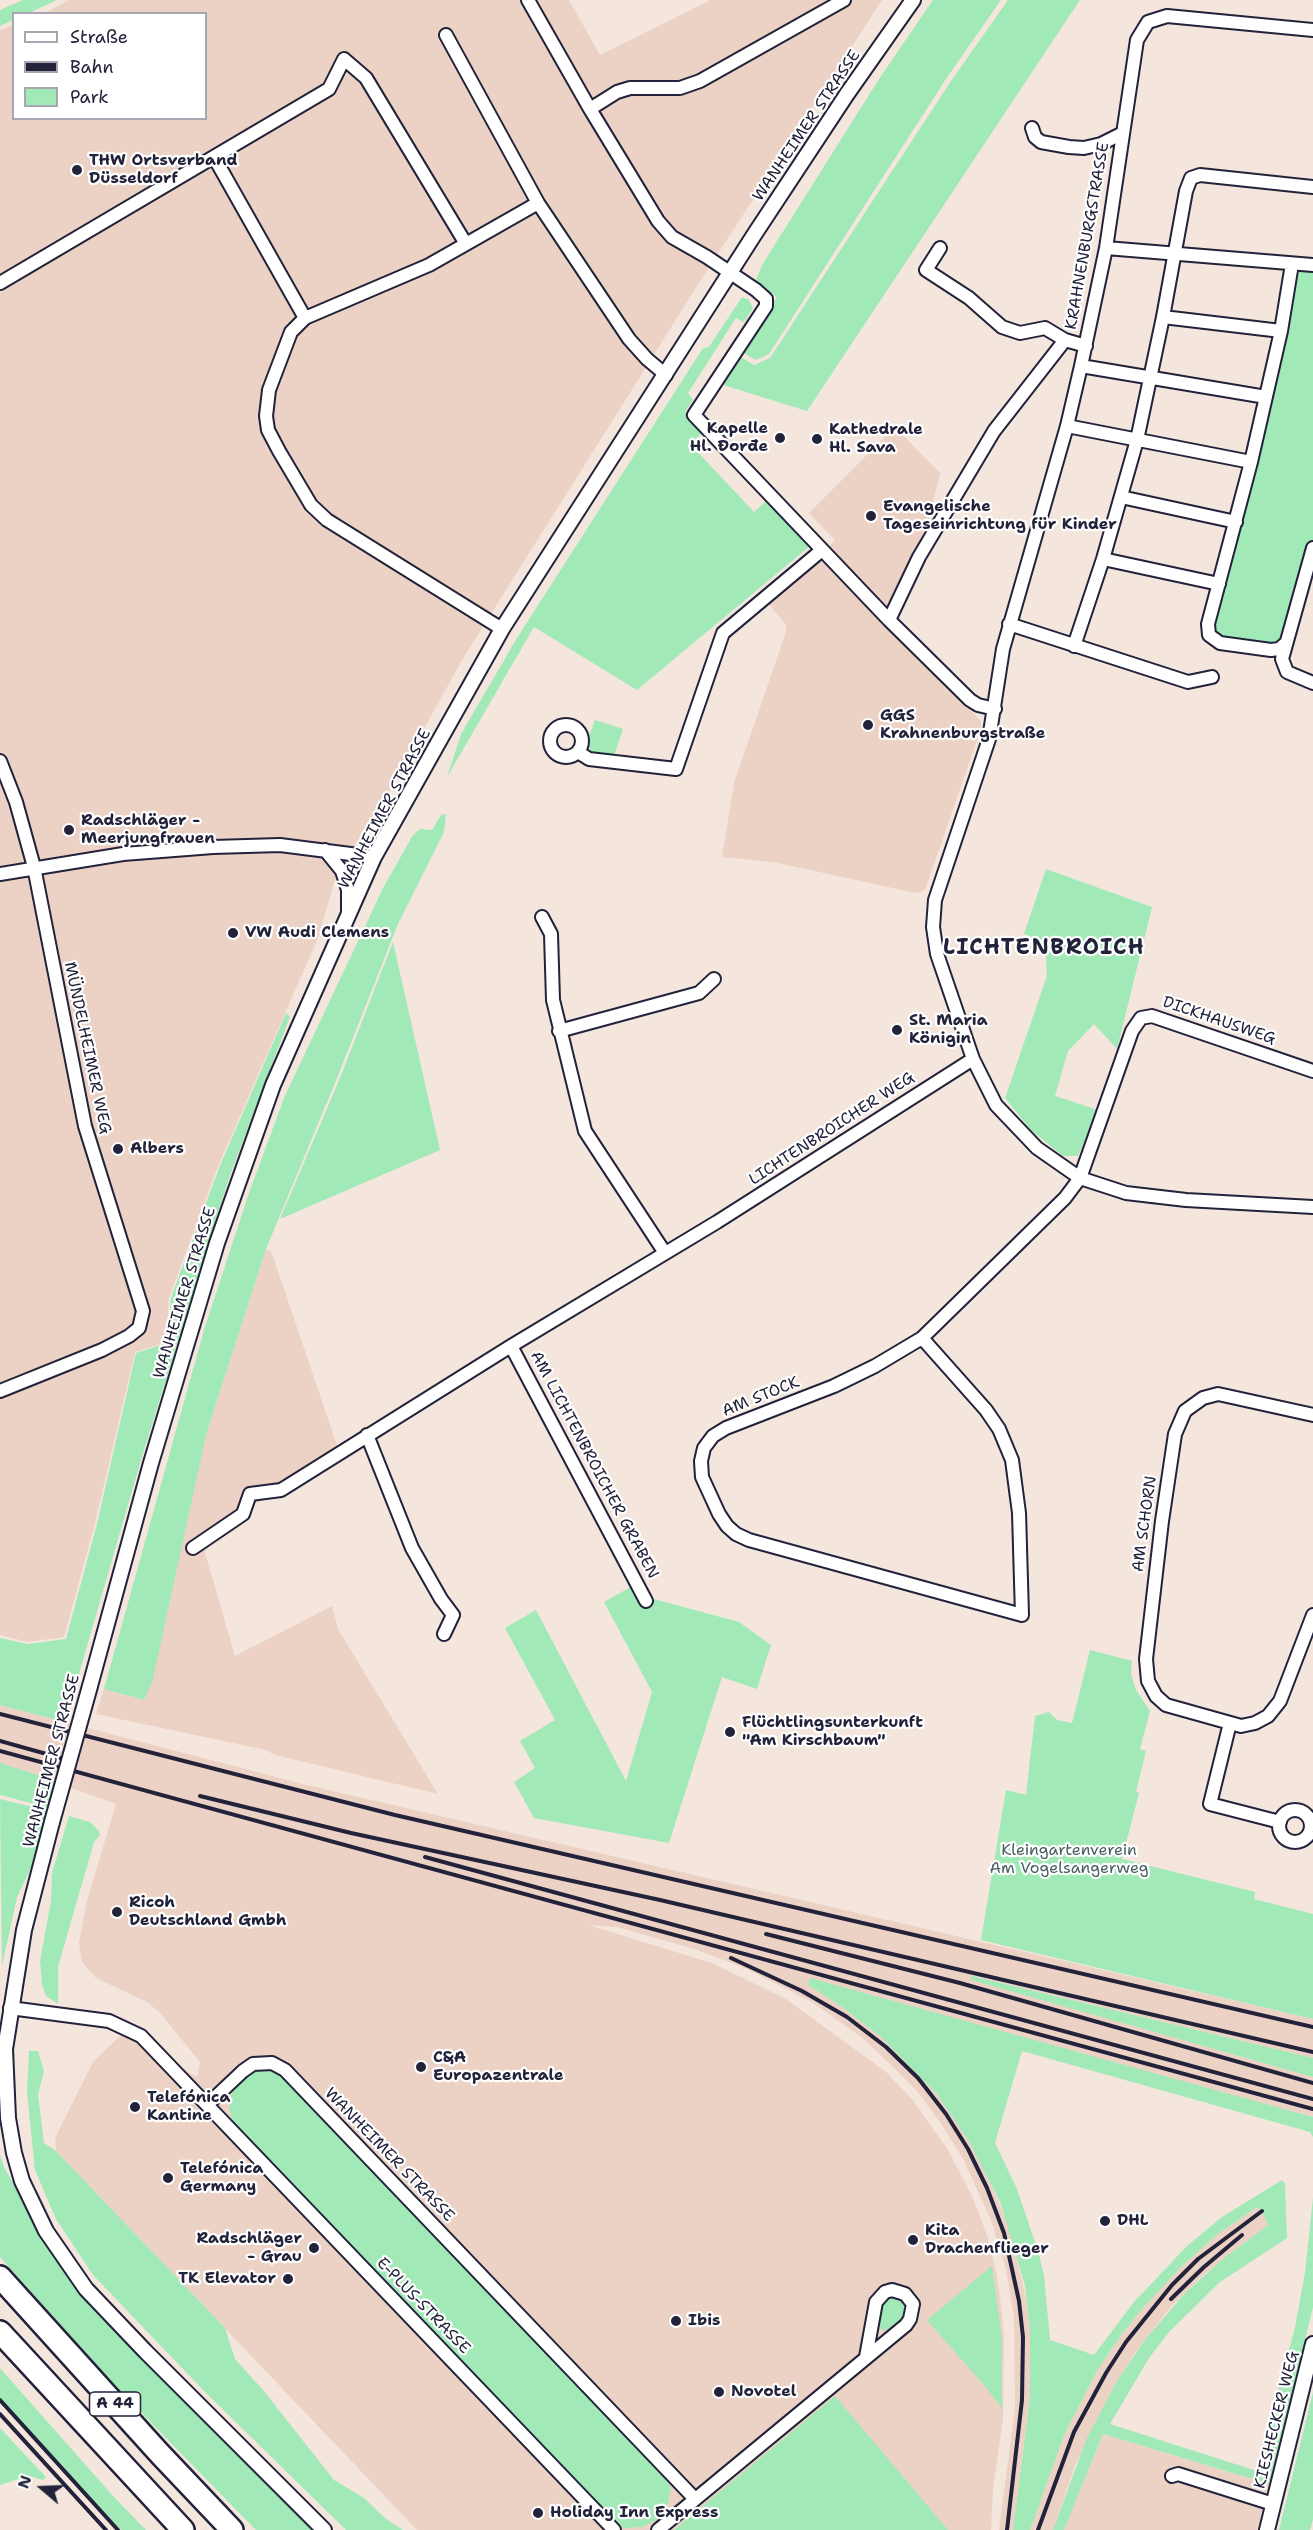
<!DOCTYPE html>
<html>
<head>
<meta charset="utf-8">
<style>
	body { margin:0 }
	#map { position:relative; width:1313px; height:2530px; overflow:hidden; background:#f4e5dd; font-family:"Shantell Sans",sans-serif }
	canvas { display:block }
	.legend { position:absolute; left:12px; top:12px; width:195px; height:108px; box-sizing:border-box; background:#fff; border:2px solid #a7a7b1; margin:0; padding:8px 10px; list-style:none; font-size:18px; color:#22223b }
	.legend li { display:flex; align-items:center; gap:12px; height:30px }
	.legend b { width:30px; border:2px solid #a7a7b1 }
	.north { position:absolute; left:12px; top:2458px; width:60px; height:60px; -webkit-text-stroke:4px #fff; paint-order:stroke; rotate:289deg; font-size:16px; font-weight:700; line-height:24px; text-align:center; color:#22223b }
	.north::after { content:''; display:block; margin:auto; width:21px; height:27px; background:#22223b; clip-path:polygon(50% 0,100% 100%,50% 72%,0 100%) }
</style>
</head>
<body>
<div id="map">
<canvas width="1313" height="2530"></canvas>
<ul class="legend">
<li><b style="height:8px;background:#fff"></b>Straße</li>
<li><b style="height:8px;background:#22223b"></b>Bahn</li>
<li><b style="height:16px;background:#a1eab8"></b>Park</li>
</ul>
<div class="north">N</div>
</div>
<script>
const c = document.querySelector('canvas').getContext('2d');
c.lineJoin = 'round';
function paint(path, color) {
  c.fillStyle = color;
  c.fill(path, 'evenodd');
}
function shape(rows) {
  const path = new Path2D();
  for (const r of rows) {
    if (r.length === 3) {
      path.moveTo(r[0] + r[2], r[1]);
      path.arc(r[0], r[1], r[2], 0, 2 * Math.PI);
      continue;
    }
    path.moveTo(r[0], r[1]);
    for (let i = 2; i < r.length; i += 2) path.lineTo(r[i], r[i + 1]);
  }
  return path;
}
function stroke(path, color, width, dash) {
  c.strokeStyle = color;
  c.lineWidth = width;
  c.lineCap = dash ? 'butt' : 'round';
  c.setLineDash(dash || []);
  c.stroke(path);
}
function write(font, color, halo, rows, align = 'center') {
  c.font = font + ' "Shantell Sans",sans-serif';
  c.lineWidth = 4.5;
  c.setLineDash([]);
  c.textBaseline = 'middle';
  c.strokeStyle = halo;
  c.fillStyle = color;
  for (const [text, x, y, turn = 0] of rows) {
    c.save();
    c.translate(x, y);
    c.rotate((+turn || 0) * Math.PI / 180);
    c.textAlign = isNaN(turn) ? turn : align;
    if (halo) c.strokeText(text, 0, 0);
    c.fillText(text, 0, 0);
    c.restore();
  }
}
paint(shape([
	[69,0,569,0,600,55,711,0,882,0,699,283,462,660,374,819,339,866,318,938,218,1166,169,1298,166,1342,135,1352,95,1523,64,1637,28,1642,0,1635,0,30,13,25,14,118,206,118,206,14,45,13],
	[895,427,940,473,927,529,887,606,828,547,835,540,809,513],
	[820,561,825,562,981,721,981,729,925,890,916,893,773,862,722,857,734,783,786,632,786,625,769,604],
	[266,1249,271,1251,338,1448,205,1537,204,1549,235,1656,332,1606,338,1629,438,1794,275,1755,266,1750,96,1714,104,1689,144,1700,206,1435],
	[0,1705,307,1785,1313,2019,1313,2058,973,1976,971,1979,1313,2077,1313,2117,963,2022,808,1985,838,2004,881,2037,937,2094,959,2124,981,2162,1010,2228,1027,2303,1030,2330,1030,2398,1013,2530,999,2530,1015,2408,1014,2317,1006,2269,992,2223,964,2160,942,2125,917,2091,886,2060,860,2036,810,2001,745,1968,694,1949,617,1927,588,1925,712,1963,786,1999,886,2072,911,2098,948,2150,972,2196,987,2235,997,2275,1001,2306,1004,2336,1003,2419,993,2489,991,2530,417,2530,56,2151,55,2138,93,2062,122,2034,197,2077,200,2062,160,2013,147,2002,96,1978,82,1962,79,1943,86,1904,116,1804,0,1763],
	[1257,2207,1262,2211,1268,2225,1202,2276,1170,2308,1144,2341,1132,2357,1075,2465,1053,2530,1030,2530,1065,2433,1097,2371,1121,2335,1142,2309,1182,2266,1218,2234],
	[1103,2434,1269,2484,1257,2530,1064,2530]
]), '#ecd2c5');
paint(shape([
	[23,0,57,0,29,13,14,14,13,20,0,26,0,10],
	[933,0,1001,0,946,79,769,354,756,360,742,352,777,297,755,282,762,265,879,79],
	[1008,0,1080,0,807,411,720,384,739,356,754,365,770,358,951,81],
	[1301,267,1313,268,1313,548,1278,648,1213,638,1209,617,1294,275],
	[742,297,749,300,753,308,744,322,736,318,688,393,693,400,685,412,703,432,682,453,691,445,754,512,767,500,810,546,637,690,534,627,447,777,461,734,517,638,703,348,709,347],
	[595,720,623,729,614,756,596,754,590,750,589,737],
	[446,814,444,832,398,924,337,1078,266,1249,206,1435,153,1679,144,1700,104,1689,204,1330,248,1196,284,1098,383,888,413,835,420,829,432,830,441,815],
	[1046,869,1152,907,1117,1049,1094,1024,1068,1051,1055,1096,1098,1110,1078,1156,1063,1156,1031,1130,1005,1098,1047,976,1045,942,1024,934],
	[393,942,440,1150,280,1219,340,1078],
	[286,1013,290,1017,230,1175,209,1241,141,1460,65,1722,0,1705,0,1638,28,1644,66,1639,97,1524,136,1353,167,1343,171,1298,219,1168],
	[634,1585,650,1598,739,1622,771,1645,757,1689,722,1677,669,1843,534,1818,514,1782,535,1768,520,1741,555,1720,505,1628,536,1610,626,1781,652,1692,604,1602],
	[1090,1650,1132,1661,1131,1674,1136,1690,1150,1711,1140,1749,1146,1751,1136,1792,1139,1793,1122,1859,1255,1892,1254,1899,1313,1914,1313,2019,981,1940,1006,1790,1026,1795,1035,1716,1049,1712,1057,1720,1072,1723],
	[0,1763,57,1781,50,1808,0,1795],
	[0,1799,49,1811,37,1855,17,1897,2,1966],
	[69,1816,90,1822,99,1831,100,1835,94,1842,58,1967,58,2004,46,1996,42,1984,40,1961,51,1901,52,1873],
	[972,1976,1313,2058,1313,2077,971,1980],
	[810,1978,1313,2117,1313,2137,1310,2132,1022,2051,995,2143,1017,2189,1038,2251,1044,2275,1050,2340,1094,2355,1134,2302,1187,2246,1222,2217,1282,2180,1285,2183,1287,2238,1220,2282,1170,2331,1149,2358,1110,2424,1257,2471,1295,2327,1305,2273,1313,2198,1313,2307,1269,2484,1103,2434,1064,2530,1053,2530,1086,2440,1117,2381,1144,2341,1185,2293,1223,2259,1268,2225,1262,2211,1257,2207,1218,2234,1182,2266,1142,2309,1121,2335,1097,2371,1065,2433,1030,2530,1013,2530,1030,2398,1030,2330,1025,2286,1001,2204,970,2143,937,2094,881,2037,838,2004,808,1985],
	[29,2051,38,2051,44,2071,38,2095,44,2143,56,2151,225,2328,235,2359,263,2390,334,2480,364,2498,386,2519,403,2530,346,2530,205,2392,93,2275,56,2219,35,2170,27,2092],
	[264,2069,284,2075,661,2470,671,2488,667,2507,657,2520,642,2527,624,2528,617,2525,233,2124,229,2107,232,2090,237,2082,248,2074],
	[0,2155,4,2167,42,2235,78,2288,217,2433,316,2530,256,2530,123,2394,0,2257],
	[992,2266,1002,2338,1002,2408,983,2384,927,2320],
	[896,2297,904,2304,906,2315,903,2320,884,2331,878,2326,881,2306,886,2299],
	[0,2368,113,2496,146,2530,121,2530,0,2400],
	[1313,2392,1313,2519,1310,2530,1279,2530],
	[835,2396,948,2530,674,2530],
	[0,2428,46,2477,43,2480,28,2476,0,2485]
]), '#a1eab8');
const minor = shape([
	[528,0,590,109,658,221,672,237,707,257,756,290,766,299,766,306,694,415,889,620],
	[1313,30,1167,16,1148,22,1137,40,1106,248,1081,366,1067,426,1003,649,989,739,935,900,933,927,937,954,973,1059,996,1105,1037,1148,1080,1178,1126,1193,1186,1200,1313,1207],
	[446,35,538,203,629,339,647,359,666,375],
	[590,109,617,92,630,88,680,88,700,81,844,0],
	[1032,128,1035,137,1041,142,1069,147,1084,148,1101,144,1123,133],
	[214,157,305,318],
	[466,244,429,265,305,318,291,332,269,390,266,416,268,430,279,451,311,505,327,520,502,629],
	[940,248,926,270,969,298,1002,327,1020,333,1045,328,1065,340],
	[1106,248,1313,265],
	[0,283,329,89,344,59,366,78,466,244,538,203],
	[1163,317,1281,331],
	[1081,366,1266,397],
	[1067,426,1251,462],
	[1121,497,1236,522],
	[1313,548,1282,659,1287,672,1313,683],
	[1103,559,1219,584],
	[1009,624,1188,682,1212,677],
	[1286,643,1279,649,1271,650,1220,643,1209,635,1208,624,1251,462,1281,331,1292,264],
	[1074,646,1103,559,1137,440,1163,317,1186,191,1191,178,1200,175,1313,187],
	[995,709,978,705,970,700,889,620,919,557,994,431,1065,340,1086,346],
	[566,741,16],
	[578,752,589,759,676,769,723,633,822,550],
	[0,761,16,802,34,867,85,1126,143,1311,139,1328,129,1336,102,1350,0,1391],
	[325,850,342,871,348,890,348,913],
	[0,874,123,854,213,847,280,845,374,857],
	[542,917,551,934,553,1000,585,1131,665,1253],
	[559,1031,699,993,714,979],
	[922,1338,986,1410,999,1429,1012,1460,1019,1513,1022,1615,749,1540,736,1534,727,1526,719,1514,702,1477,701,1461,704,1448,713,1436,726,1428,834,1386,875,1366,922,1338,1065,1198,1080,1178,1132,1031,1141,1018,1152,1016,1313,1071],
	[511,1346,646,1601],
	[1313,1415,1218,1394,1203,1398,1185,1411,1175,1434,1162,1521,1146,1659,1148,1681,1156,1696,1166,1705,1241,1726,1255,1723,1268,1716,1280,1701,1313,1615],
	[367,1435,412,1548,441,1599,453,1615,444,1634],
	[193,1548,243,1514,250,1494,281,1490,511,1346,717,1222,973,1059],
	[1230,1723,1210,1804,1280,1822],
	[1295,1826,16],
	[10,2008,109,2021,141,2036,614,2530],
	[208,2104,243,2071,253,2064,272,2063,285,2070,695,2499],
	[1172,2476,1178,2474,1273,2504],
	[658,2530,906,2325,910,2319,913,2304,905,2294,892,2290,885,2292,876,2302,866,2357]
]);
const tertiary = shape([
	[90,1686,151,1463,217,1243,273,1085,374,857,502,629,754,235,847,94,913,0],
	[52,1822,24,1930,5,2049,8,2118,14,2153,22,2181,46,2231,86,2289,145,2351,324,2530],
	[1267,2530,1313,2344]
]);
const motorway = shape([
	[0,2277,160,2454,232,2530],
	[0,2332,183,2530]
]);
stroke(minor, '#22223b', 16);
stroke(tertiary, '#22223b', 18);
stroke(motorway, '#22223b', 26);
stroke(minor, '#fff', 12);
stroke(tertiary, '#fff', 14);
stroke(motorway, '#fff', 21);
stroke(shape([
	[0,1714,395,1815,1313,2027],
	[0,1741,75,1762],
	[0,1751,1313,2109],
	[200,1796,351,1833,660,1900,1313,2052],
	[425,1857,1313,2099],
	[766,1934,960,1983,1313,2083],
	[731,1958,802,1991,847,2017,886,2047,918,2078,946,2114,968,2149,987,2188,1004,2233,1019,2301,1023,2337,1022,2400,1007,2530],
	[1171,2299,1204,2267,1242,2235],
	[0,2400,118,2530],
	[0,2414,106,2530],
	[1038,2530,1074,2432,1106,2373,1126,2342,1172,2285,1198,2259,1262,2211]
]), '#22223b', 4);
const tertiaryBridge = shape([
	[52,1822,90,1686]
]);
stroke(tertiaryBridge, '#22223b', 18, []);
stroke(tertiaryBridge, '#fff', 14);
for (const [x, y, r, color] of [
	[77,170,6,"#22223b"],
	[780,438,6,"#22223b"],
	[817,439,6,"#22223b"],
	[871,516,6,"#22223b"],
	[868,725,6,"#22223b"],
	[69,830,6,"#22223b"],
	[233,933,6,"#22223b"],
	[897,1030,6,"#22223b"],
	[118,1149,6,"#22223b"],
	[730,1732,6,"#22223b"],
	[117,1912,6,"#22223b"],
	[421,2067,6,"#22223b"],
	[135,2107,6,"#22223b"],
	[168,2178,6,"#22223b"],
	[1105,2221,6,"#22223b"],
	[913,2240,6,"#22223b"],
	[314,2248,6,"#22223b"],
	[288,2279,6,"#22223b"],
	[676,2321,6,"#22223b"],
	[719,2392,6,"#22223b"],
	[538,2513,6,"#22223b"]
]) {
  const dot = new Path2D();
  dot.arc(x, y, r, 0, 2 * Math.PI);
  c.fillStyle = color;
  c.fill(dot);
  stroke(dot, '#fff', 2);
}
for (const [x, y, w] of [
	[115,2404,51]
]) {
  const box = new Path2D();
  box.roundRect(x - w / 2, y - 12, w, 24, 4.5);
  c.fillStyle = '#fff';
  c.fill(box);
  stroke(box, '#22223b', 1.5);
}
write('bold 15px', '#22223b', null, [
	["A 44",115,2404]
]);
write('16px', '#22223b', '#fff', [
	["WANHEIMER STRASSE",807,126,-56],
	["KRAHNENBURGSTRASSE",1088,236,-80],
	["WANHEIMER STRASSE",385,809,-62],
	["DICKHAUSWEG",1219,1021,19],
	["MÜNDELHEIMER WEG",87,1048,78],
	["LICHTENBROICHER WEG",832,1129,-33],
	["WANHEIMER STRASSE",185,1293,-73],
	["AM STOCK",761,1397,-22],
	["AM LICHTENBROICHER GRABEN",594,1465,62],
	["AM SCHORN",1145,1524,-82],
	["WANHEIMER STRASSE",52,1761,-75],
	["WANHEIMER STRASSE",389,2155,46],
	["E-PLUS-STRASSE",423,2306,46],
	["KIESHECKER WEG",1277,2420,-76]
]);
write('bold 16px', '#22223b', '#fff', [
	["THW Ortsverband",89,161],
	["Düsseldorf",89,179],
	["Kapelle",768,429,"right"],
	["Hl. Đorđe",768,447,"right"],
	["Kathedrale",829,430],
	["Hl. Sava",829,448],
	["Evangelische",883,507],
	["Tageseinrichtung für Kinder",883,525],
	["GGS",880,716],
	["Krahnenburgstraße",880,734],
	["Radschläger -",81,821],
	["Meerjungfrauen",81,839],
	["VW Audi Clemens",245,933],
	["St. Maria",909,1021],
	["Königin",909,1039],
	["Albers",130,1149],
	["Flüchtlingsunterkunft",742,1723],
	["\"Am Kirschbaum\"",742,1741],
	["Ricoh",129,1903],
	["Deutschland Gmbh",129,1921],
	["C&A",433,2058],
	["Europazentrale",433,2076],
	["Telefónica",147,2098],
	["Kantine",147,2116],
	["Telefónica",180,2169],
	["Germany",180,2187],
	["DHL",1117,2221],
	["Kita",925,2231],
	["Drachenflieger",925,2249],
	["Radschläger",302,2239,"right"],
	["- Grau",302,2257,"right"],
	["TK Elevator",276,2279,"right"],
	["Ibis",688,2321],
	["Novotel",731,2392],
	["Holiday Inn Express",550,2513]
], 'left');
write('16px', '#485e60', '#fff', [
	["Kleingartenverein",1069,1851],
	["Am Vogelsangerweg",1069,1869]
]);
c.letterSpacing = '1.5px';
write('bold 22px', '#22223b', '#fff', [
	["LICHTENBROICH",1044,948]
]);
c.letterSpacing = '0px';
</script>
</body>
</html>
